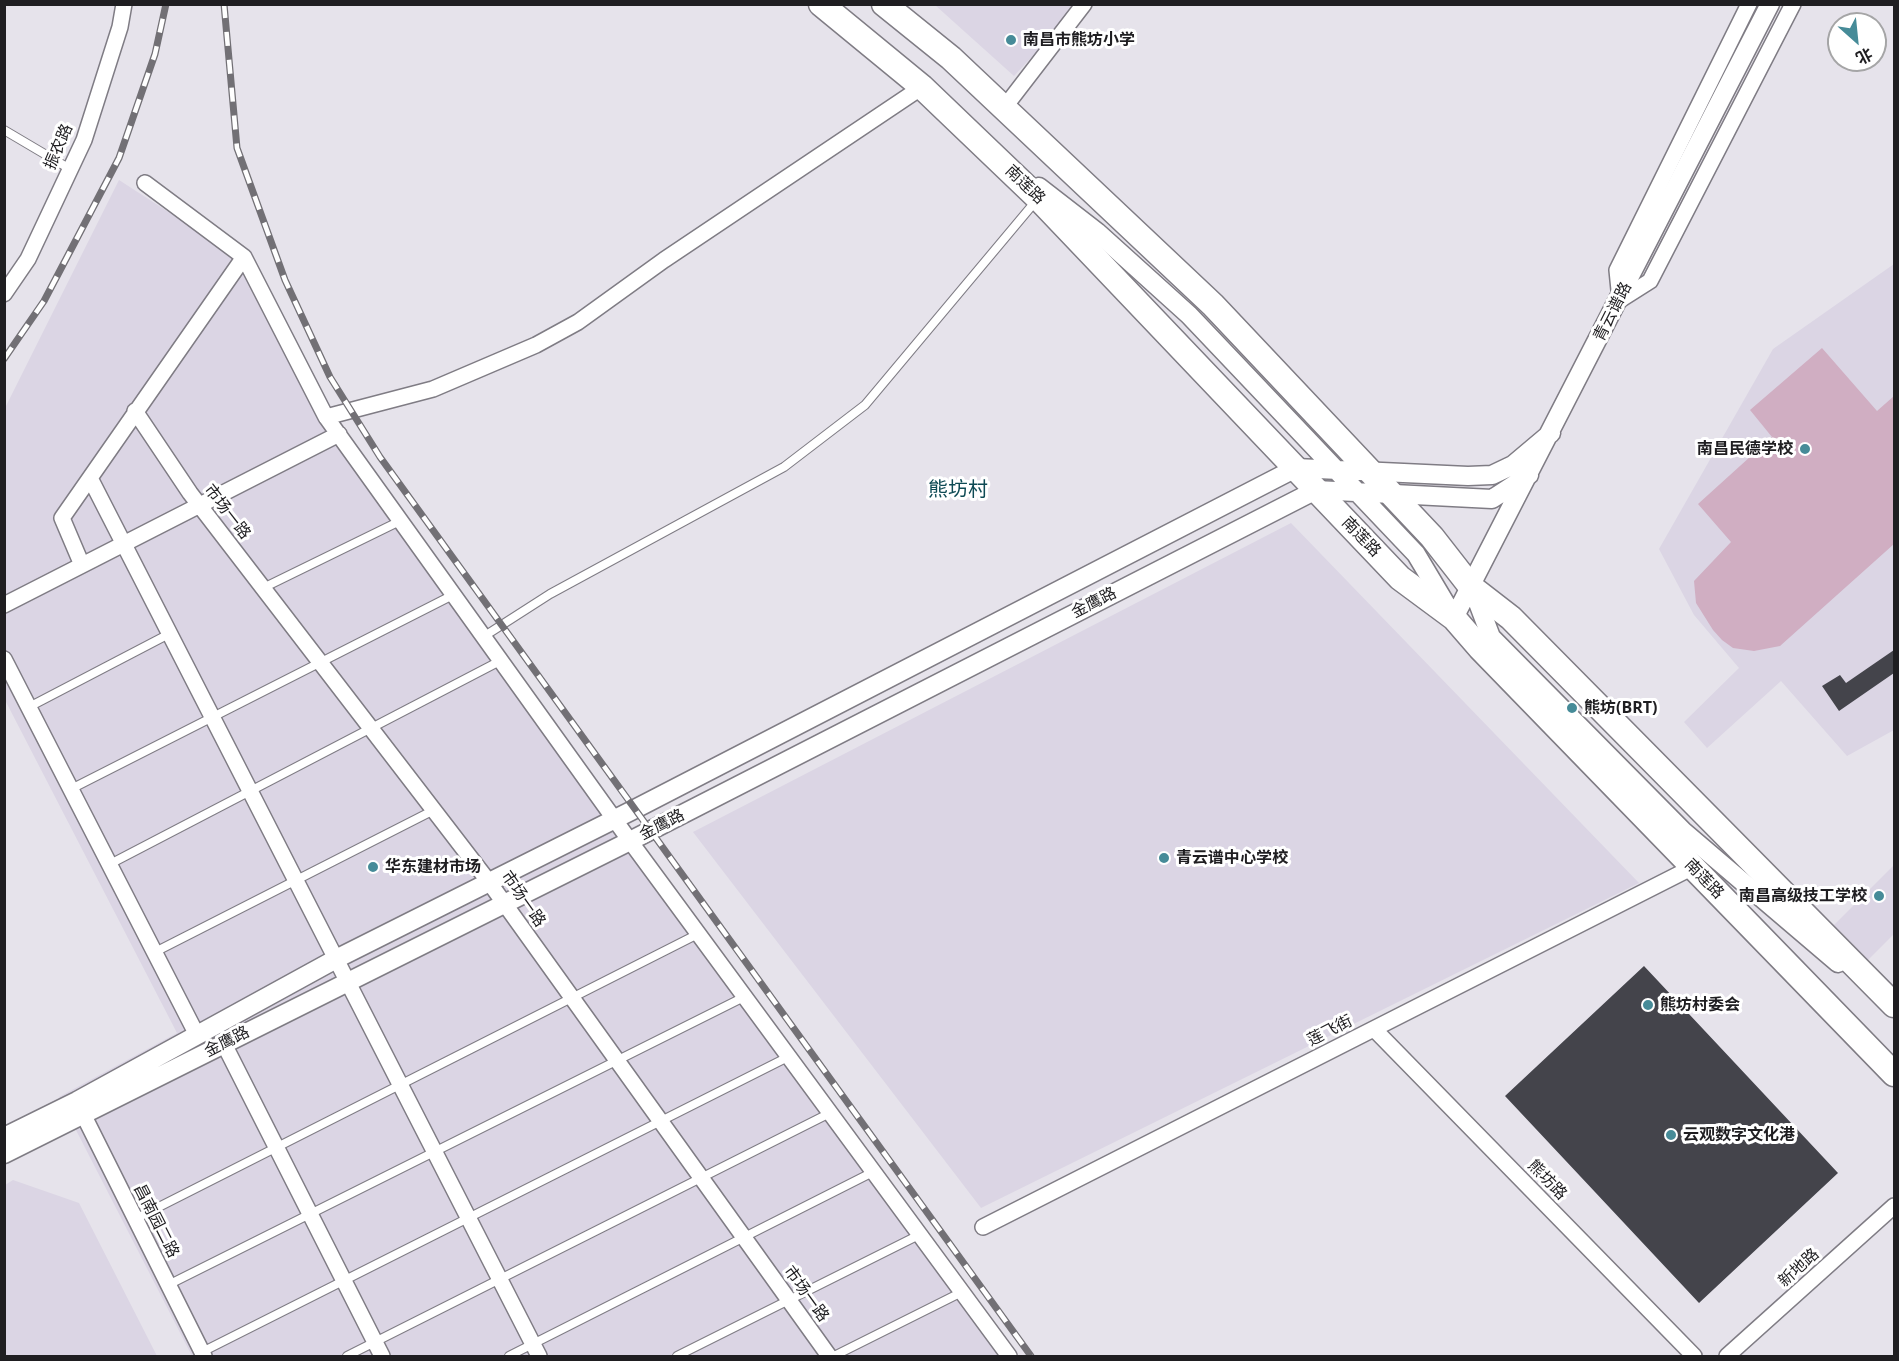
<!DOCTYPE html>
<html>
<head>
<meta charset="utf-8">
<style>
	body { margin:0 }
	#map { position:relative; width:1899px; height:1361px; overflow:hidden; background:#e6e3eb; font-family:"Open Sans","Noto Sans SC",sans-serif }
	canvas { display:block }
	.frame { position:absolute; inset:0; border:6px solid #1f1e21; pointer-events:none }
	.north { position:absolute; left:1827px; top:12px; width:60px; height:60px; box-sizing:border-box; background:#fff; border:2px solid #a5a5a6; border-radius:50%; rotate:153deg; font-size:16px; font-weight:700; line-height:24px; text-align:center; color:#1f1e21 }
	.north::after { content:''; display:block; margin:auto; width:21px; height:27px; background:#468b98; clip-path:polygon(50% 0,100% 100%,50% 72%,0 100%) }
</style>
</head>
<body>
<div id="map">
<canvas width="1899" height="1361"></canvas>
<div class="frame"></div>
<div class="north">北</div>
</div>
<script>
const c = document.querySelector('canvas').getContext('2d');
c.lineJoin = 'round';
function paint(path, color) {
  c.fillStyle = color;
  c.fill(path, 'evenodd');
}
function shape(rows) {
  const path = new Path2D();
  for (const r of rows) {
    path.moveTo(r[0], r[1]);
    for (let i = 2; i < r.length; i += 2) path.lineTo(r[i], r[i + 1]);
  }
  return path;
}
function stroke(path, color, width, dash) {
  c.strokeStyle = color;
  c.lineWidth = width;
  c.lineCap = dash ? 'butt' : 'round';
  c.setLineDash(dash || []);
  c.stroke(path);
}
function write(font, color, halo, rows, align = 'center') {
  c.font = font + ' "Open Sans","Noto Sans SC",sans-serif';
  c.lineWidth = 6;
  c.setLineDash([]);
  c.textBaseline = 'middle';
  c.strokeStyle = halo;
  c.fillStyle = color;
  for (const [text, x, y, turn = 0] of rows) {
    c.save();
    c.translate(x, y);
    c.rotate((+turn || 0) * Math.PI / 180);
    c.textAlign = isNaN(turn) ? turn : align;
    if (halo) c.strokeText(text, 0, 0);
    c.fillText(text, 0, 0);
    c.restore();
  }
}
paint(shape([
	[935,5,1080,5,1014,76],
	[119,180,241,259,336,434,1018,1356,192,1356,59,1097,177,1033,5,700,5,408],
	[1894,264,1894,730,1847,756,1781,681,1707,748,1684,722,1739,668,1694,615,1659,549,1773,349],
	[1291,523,1639,883,981,1208,693,832],
	[1894,865,1894,934,1868,960,1832,927],
	[13,1180,79,1203,157,1356,5,1356,5,1185]
]), '#dbd5e4');
paint(shape([
	[1822,348,1877,411,1894,396,1894,544,1780,646,1754,651,1733,648,1722,640,1713,630,1696,603,1694,581,1731,542,1698,504,1772,437,1750,410]
]), '#d0aec2');
paint(shape([
	[1894,650,1894,673,1839,711,1822,686,1840,675,1846,683],
	[1644,966,1838,1173,1699,1303,1505,1096]
]), '#44444b');
const service = shape([
	[4,130,70,169],
	[263,588,400,521],
	[483,637,550,594,784,467,865,405,1035,202],
	[29,707,169,634],
	[71,789,453,595],
	[110,864,500,661],
	[155,952,434,810],
	[135,1219,698,934],
	[168,1285,744,997],
	[202,1352,788,1057],
	[347,1356,830,1113],
	[509,1356,873,1172],
	[677,1356,919,1235],
	[834,1356,962,1292]
]);
const minor = shape([
	[1749,4,1617,270,1620,300,1650,281,1793,4],
	[1004,108,1084,4],
	[145,183,244,257,326,417,630,841,1009,1356],
	[4,294,28,259,84,140,120,27,124,4],
	[135,411,190,493,489,882,829,1356],
	[326,417,433,389,536,345,578,322,664,260,922,87],
	[90,478,539,1356],
	[82,565,62,518,244,257],
	[4,605,339,434],
	[4,659,197,1035],
	[1374,1029,1694,1356],
	[224,1044,382,1356],
	[78,1104,204,1356],
	[983,1227,1693,867],
	[1727,1356,1894,1206]
]);
const tertiary = shape([
	[1039,187,1097,232,1189,315,1416,554,1450,611],
	[1472,587,1491,637,1683,831,1838,963],
	[1454,618,1770,4],
	[4,1137,77,1101,336,959,635,809,1296,468,1468,476,1492,475,1513,465,1551,433],
	[4,1154,630,841,1316,490,1492,499,1529,475]
]);
const trunk = shape([
	[821,4,922,87,1038,198,1400,578,1454,618,1480,648,1894,1074],
	[884,4,951,58,1213,305,1432,537,1471,587,1511,618,1894,1005]
]);
stroke(service, '#7f7c84', 10);
stroke(minor, '#7f7c84', 18);
stroke(tertiary, '#7f7c84', 21);
stroke(trunk, '#7f7c84', 27);
stroke(service, '#fff', 8);
stroke(minor, '#fff', 15);
stroke(tertiary, '#fff', 18);
stroke(trunk, '#fff', 24);
const rail = shape([
	[224,4,237,148,285,280,330,377,380,457,1031,1356],
	[4,359,44,301,119,158,155,54,166,4]
]);
stroke(rail, '#727075', 7);
stroke(rail, '#fff', 4.5, [14]);
for (const [x, y, r, color] of [
	[1011,40,6,"#468b98"],
	[1805,449,6,"#468b98"],
	[1572,708,6,"#468b98"],
	[1164,858,6,"#468b98"],
	[373,867,6,"#468b98"],
	[1879,896,6,"#468b98"],
	[1648,1005,6,"#468b98"],
	[1671,1135,6,"#468b98"]
]) {
  const dot = new Path2D();
  dot.arc(x, y, r, 0, 2 * Math.PI);
  c.fillStyle = color;
  c.fill(dot);
  stroke(dot, '#fff', 2);
}
write('bold 16px', '#1f1e21', '#fff', [
	["南昌市熊坊小学",1023,40],
	["南昌民德学校",1793,449,"right"],
	["熊坊(BRT)",1584,708],
	["青云谱中心学校",1176,858],
	["华东建材市场",385,867],
	["南昌高级技工学校",1867,896,"right"],
	["熊坊村委会",1660,1005],
	["云观数字文化港",1683,1135]
], 'left');
write('16px', '#1f1e21', '#fff', [
	["振农路",59,147,-67],
	["南莲路",1025,185,44],
	["青云谱路",1613,312,-63],
	["市场一路",227,512,52],
	["南莲路",1361,537,46],
	["金鹰路",1094,603,-27],
	["金鹰路",662,825,-27],
	["南莲路",1704,879,46],
	["市场一路",523,899,55],
	["莲飞街",1330,1031,-27],
	["金鹰路",227,1042,-27],
	["熊坊路",1547,1180,46],
	["昌南园二路",156,1221,63],
	["新地路",1799,1268,-42],
	["市场一路",806,1294,54]
]);
write('20px', '#0e4a54', '#fff', [
	["熊坊村",958,490]
]);
</script>
</body>
</html>
